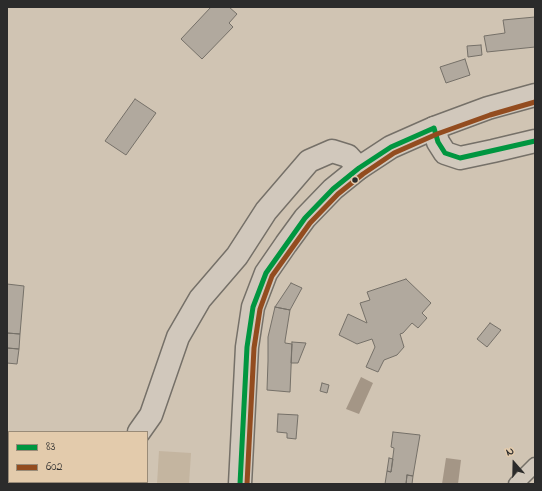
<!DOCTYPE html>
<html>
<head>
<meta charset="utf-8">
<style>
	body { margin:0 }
	#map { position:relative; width:542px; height:491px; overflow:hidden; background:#d0c4b3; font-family:"Indie Flower",sans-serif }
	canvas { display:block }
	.frame { position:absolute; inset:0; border:8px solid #2b2b2b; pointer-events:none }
	.legend { position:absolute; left:8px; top:431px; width:140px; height:52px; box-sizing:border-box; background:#e3cbac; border:1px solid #998b78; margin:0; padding:5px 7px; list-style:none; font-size:12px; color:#2b2b2b }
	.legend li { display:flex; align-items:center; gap:8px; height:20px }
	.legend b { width:20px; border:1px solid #998b78 }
	.north { position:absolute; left:494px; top:443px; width:40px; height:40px; -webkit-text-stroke:3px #e3cbac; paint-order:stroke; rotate:340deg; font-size:11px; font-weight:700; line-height:16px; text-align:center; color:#2b2b2b }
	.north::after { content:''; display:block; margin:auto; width:14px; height:18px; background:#2b2b2b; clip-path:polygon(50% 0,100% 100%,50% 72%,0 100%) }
</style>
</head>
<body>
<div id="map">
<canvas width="542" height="491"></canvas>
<div class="frame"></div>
<ul class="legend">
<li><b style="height:5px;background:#009640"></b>83</li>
<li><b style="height:5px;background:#934c1f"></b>602</li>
</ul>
<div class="north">N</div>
</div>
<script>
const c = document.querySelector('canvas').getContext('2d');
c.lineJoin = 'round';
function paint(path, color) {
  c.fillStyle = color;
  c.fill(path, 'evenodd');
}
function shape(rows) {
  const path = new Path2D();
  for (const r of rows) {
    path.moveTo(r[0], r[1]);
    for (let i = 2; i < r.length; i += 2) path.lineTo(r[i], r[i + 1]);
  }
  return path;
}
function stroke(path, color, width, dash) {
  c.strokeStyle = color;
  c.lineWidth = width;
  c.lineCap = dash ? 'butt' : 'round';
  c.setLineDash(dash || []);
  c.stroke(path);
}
paint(shape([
	[159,451,191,453,189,484,157,484]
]), '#c4b5a0');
paint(shape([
	[361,377,373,383,359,414,346,409],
	[446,458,461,460,458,484,442,484]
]), '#a49686');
const building = shape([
	[211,7,229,7,237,14,229,23,233,27,202,59,181,39,211,7],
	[535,17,535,47,487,52,484,36,505,33,503,20,535,17],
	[481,45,482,55,468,57,467,46,481,45],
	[465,59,470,75,446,83,440,67,465,59],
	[135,99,156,113,126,155,105,141,135,99],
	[406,279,431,303,422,313,427,318,418,328,412,323,403,333,400,334,404,347,397,355,384,360,378,372,366,367,375,347,372,339,357,344,339,335,348,314,367,323,360,303,370,300,367,292,406,279],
	[291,283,302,288,290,310,275,307,291,283],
	[7,284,24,286,20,334,7,333,7,284],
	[275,307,290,310,285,341,285,343,292,344,290,392,267,390,268,361,268,337,275,307],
	[490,323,501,330,487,347,477,339,490,323],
	[7,333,20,334,19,349,7,348,7,333],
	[292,342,306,343,298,363,291,363,292,342],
	[7,348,19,349,17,364,7,363,7,348],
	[322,383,329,385,327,393,320,391,322,383],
	[278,414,298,415,296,439,287,438,287,433,277,432,278,414],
	[393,432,420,435,413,476,407,475,406,484,385,484,387,471,391,472,394,448,391,447,393,432],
	[389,458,393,459,391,472,387,471,389,458],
	[407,475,413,476,412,484,406,484,407,475]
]);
paint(building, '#b1a99e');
stroke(building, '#757068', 1);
const lane = shape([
	[516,484,535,465]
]);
const street = shape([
	[139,432,151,415,178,337,200,299,237,256,266,211,309,161,332,151,348,156,359,168],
	[97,484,98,482]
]);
const secondary = shape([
	[434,128,438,142,445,153,460,158,493,151,535,141]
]);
const primary = shape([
	[240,484,247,347,253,307,266,273,286,244,305,218,333,189,359,168,391,147,434,128,488,108,535,95]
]);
stroke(lane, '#757068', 17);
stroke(street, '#757068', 25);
stroke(secondary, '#757068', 25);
stroke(primary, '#757068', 25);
stroke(lane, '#d1c8bc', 14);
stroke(street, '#d1c8bc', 22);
stroke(secondary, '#d1c8bc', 22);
stroke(primary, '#d1c8bc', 22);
stroke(shape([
	[434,128,438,142,445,153,460,158,535,141],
	[240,484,247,347,253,307,266,273,305,218,333,189,359,168,391,147,434,128]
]), '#009640', 5);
stroke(shape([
	[247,484,254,348,260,309,272,276,310,223,338,194,363,174,394,153,437,134,490,115,535,102]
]), '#934c1f', 5);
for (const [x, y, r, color] of [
	[355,180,3.5,"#2b2b2b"]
]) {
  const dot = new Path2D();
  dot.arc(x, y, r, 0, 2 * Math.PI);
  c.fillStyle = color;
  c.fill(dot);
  stroke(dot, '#e3cbac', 1.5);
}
</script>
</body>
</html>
